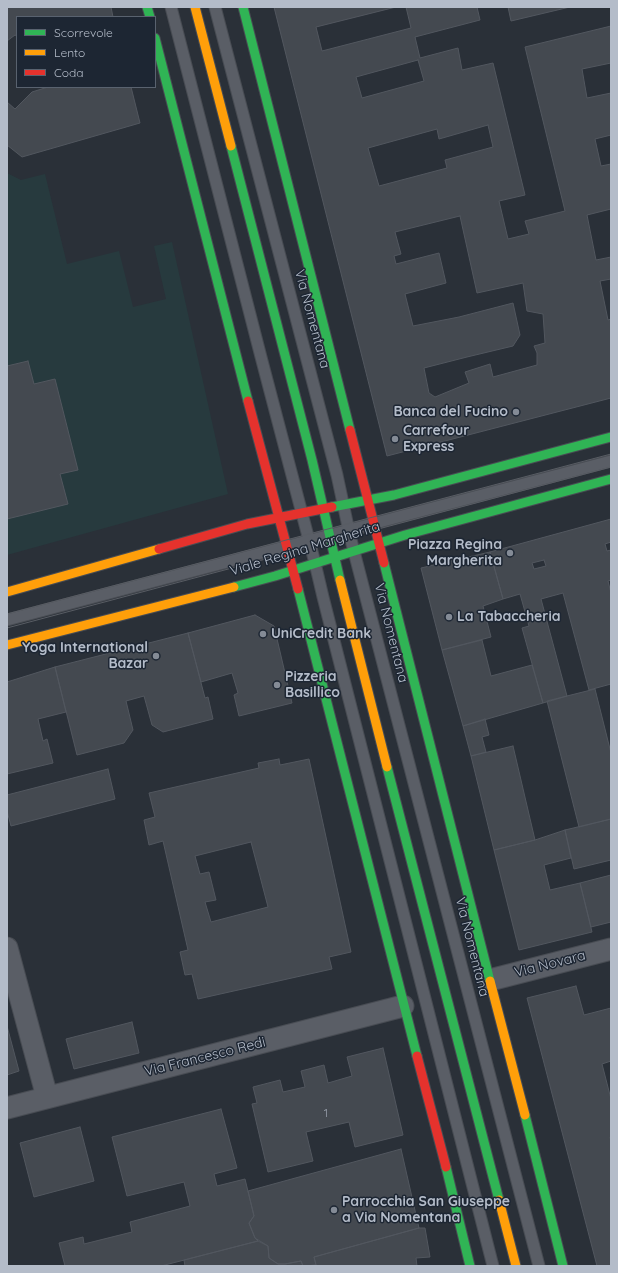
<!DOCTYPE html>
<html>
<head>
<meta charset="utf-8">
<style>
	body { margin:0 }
	#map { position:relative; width:618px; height:1273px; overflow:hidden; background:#2a3038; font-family:Quicksand,sans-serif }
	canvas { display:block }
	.frame { position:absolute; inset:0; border:8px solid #b4bcc9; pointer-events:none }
	.legend { position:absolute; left:16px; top:16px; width:140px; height:72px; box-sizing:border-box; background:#1d2633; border:1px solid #59626f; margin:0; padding:5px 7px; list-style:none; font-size:12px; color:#b4bcc9 }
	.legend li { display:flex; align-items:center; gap:8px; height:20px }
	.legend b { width:20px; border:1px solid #59626f }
</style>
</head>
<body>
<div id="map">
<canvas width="618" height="1273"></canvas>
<div class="frame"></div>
<ul class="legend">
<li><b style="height:5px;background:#30b455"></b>Scorrevole</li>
<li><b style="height:5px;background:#ff9f0a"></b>Lento</li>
<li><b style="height:5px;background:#e5322d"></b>Coda</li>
</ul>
</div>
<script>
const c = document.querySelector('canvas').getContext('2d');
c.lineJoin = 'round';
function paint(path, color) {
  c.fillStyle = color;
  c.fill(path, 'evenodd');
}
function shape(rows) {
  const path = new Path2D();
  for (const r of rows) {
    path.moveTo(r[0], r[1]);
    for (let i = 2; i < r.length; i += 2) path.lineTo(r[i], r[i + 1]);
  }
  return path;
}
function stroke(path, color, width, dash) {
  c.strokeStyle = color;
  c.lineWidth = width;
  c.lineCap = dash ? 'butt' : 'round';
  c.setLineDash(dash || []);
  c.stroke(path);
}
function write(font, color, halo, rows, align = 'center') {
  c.font = font + ' Quicksand,sans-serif';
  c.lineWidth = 3;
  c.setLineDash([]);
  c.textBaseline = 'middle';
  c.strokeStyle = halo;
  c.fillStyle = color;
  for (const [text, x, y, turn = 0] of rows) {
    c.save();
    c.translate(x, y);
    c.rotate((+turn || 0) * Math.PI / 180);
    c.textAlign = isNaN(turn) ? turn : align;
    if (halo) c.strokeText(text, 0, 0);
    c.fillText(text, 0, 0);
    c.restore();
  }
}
paint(shape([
	[7,173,21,180,45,174,67,264,119,251,133,307,166,299,154,246,172,242,228,494,7,555]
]), '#273a3e');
const building = shape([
	[7,7,111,7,113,17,17,17,17,36,15,35,7,41,7,7],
	[274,7,396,7,316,27,322,51,411,28,406,7,477,7,480,20,415,37,420,58,458,48,462,70,493,63,525,195,499,201,508,239,529,234,525,221,565,211,525,47,611,26,611,63,582,69,587,98,611,93,611,135,595,139,601,166,611,164,611,209,587,215,596,260,611,257,611,279,600,281,608,320,611,319,611,398,387,456,274,7],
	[418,60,424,81,362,98,356,77,418,60],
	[488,125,493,147,445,160,447,168,379,186,368,148,437,129,439,139,488,125],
	[460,216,477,293,523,283,527,311,543,314,545,343,534,346,537,353,537,365,493,377,490,364,465,372,469,383,435,397,429,393,424,368,467,357,513,346,520,335,513,303,459,317,413,326,405,294,446,283,439,253,396,264,394,256,401,254,395,232,460,216],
	[508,7,570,7,511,21,508,7],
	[48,87,131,87,140,123,22,157,7,145,7,102,15,109,32,92,48,87],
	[28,361,34,384,55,379,78,470,60,474,68,504,7,519,7,366,28,361],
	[611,519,611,542,605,544,607,551,611,550,611,580,608,581,611,593,611,684,589,690,563,593,541,599,567,696,543,703,522,628,529,626,520,594,503,599,490,552,611,519],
	[544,560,546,566,534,569,532,563,544,560],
	[490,552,503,599,483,606,491,637,442,650,421,568,490,552],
	[255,615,274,626,292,703,239,716,234,695,238,693,232,673,201,682,188,633,255,615],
	[188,633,205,698,208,697,213,719,163,732,152,725,144,696,126,701,133,730,124,743,77,755,55,667,188,633],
	[482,640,491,676,532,665,543,703,463,726,442,650,482,640],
	[55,667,66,712,38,719,43,741,47,739,53,763,7,774,7,682,55,667],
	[595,689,611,753,611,819,579,827,547,701,595,689],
	[485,719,489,735,482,737,486,752,471,756,463,726,485,719],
	[513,746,535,840,494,850,471,756,513,746],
	[279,759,280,765,309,759,351,952,329,957,332,969,198,999,192,974,185,975,180,952,188,950,163,841,149,845,144,820,155,817,149,793,259,768,258,763,279,759],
	[251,842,268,907,211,922,205,902,216,900,209,872,200,874,195,856,251,842],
	[108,769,115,799,11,826,7,811,7,795,108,769],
	[611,819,611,860,574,869,565,830,611,819],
	[565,830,571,858,544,865,550,890,580,883,592,932,519,950,494,850,535,840,565,830],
	[611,875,611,922,591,927,580,883,611,875],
	[576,986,584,1015,611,1008,611,1061,602,1064,611,1099,611,1136,610,1137,611,1142,611,1266,597,1266,527,998,576,986],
	[132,1022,139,1053,74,1069,66,1039,132,1022],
	[7,1026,19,1071,7,1075,7,1026],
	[383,1048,403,1135,355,1147,349,1122,306,1132,313,1161,268,1172,252,1104,257,1103,253,1087,280,1080,283,1092,305,1087,301,1071,324,1065,328,1083,352,1076,347,1057,383,1048],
	[221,1109,237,1168,214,1174,217,1186,245,1179,254,1216,249,1223,255,1238,258,1241,161,1266,65,1266,59,1243,83,1237,84,1244,132,1232,130,1222,190,1206,184,1182,127,1196,112,1137,221,1109],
	[80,1127,94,1181,34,1197,20,1143,80,1127],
	[401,1149,419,1228,314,1257,316,1265,305,1266,303,1266,301,1261,285,1264,278,1264,269,1258,268,1246,255,1238,249,1223,254,1216,248,1191,401,1149],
	[419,1228,425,1228,430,1257,416,1258,417,1266,305,1266,316,1265,314,1257,419,1228],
	[258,1241,268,1246,269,1258,278,1264,285,1264,301,1261,303,1266,185,1266,184,1260,258,1241]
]);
paint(building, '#444950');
stroke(building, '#52575f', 1);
const lane = shape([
	[171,7,261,357,315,563,323,597,493,1266],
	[215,7,337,475,350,536,539,1266],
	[7,620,611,461]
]);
const street = shape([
	[7,948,47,1097],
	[490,980,611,949],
	[7,1108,403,1006]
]);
const fast = shape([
	[147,7,150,17],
	[243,7,350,430],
	[155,38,248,401],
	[231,146,312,460,340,580],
	[332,507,394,495,611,437],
	[384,563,490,981],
	[234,587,275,576,405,535,611,479],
	[298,589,417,1056],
	[387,767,499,1200],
	[525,1115,563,1266],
	[446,1167,470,1266]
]);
const slow = shape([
	[195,7,231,146],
	[340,580,387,767],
	[7,592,159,549],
	[7,645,234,587],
	[490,981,525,1115],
	[499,1200,516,1266]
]);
const jam = shape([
	[248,401,298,589],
	[350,430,384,563],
	[159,549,247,524,332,507],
	[417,1056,446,1167]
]);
stroke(lane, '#484c53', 13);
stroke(street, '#484c53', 23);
stroke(fast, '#484c53', 11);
stroke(slow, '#484c53', 11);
stroke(jam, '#484c53', 11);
stroke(lane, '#5a5e66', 11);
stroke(street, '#5a5e66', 21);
stroke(fast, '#30b455', 9);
stroke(slow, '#ff9f0a', 9);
stroke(jam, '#e5322d', 9);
stroke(shape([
	[7,614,611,454],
	[7,628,611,467]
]), '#595d64', 1);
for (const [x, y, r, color] of [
	[516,412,4,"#848b96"],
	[395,439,4,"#848b96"],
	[510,553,4,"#848b96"],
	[449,617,4,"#848b96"],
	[263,634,4,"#848b96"],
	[156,656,4,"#848b96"],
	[277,685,4,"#848b96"],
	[334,1210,4,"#848b96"]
]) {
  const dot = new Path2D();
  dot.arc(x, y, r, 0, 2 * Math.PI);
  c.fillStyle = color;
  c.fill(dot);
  stroke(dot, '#1d2633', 1.5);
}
write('12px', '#989fab', null, [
	["1",326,1113]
]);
write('14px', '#b4bcc9', '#1d2633', [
	["Via Nomentana",312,319,75],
	["Viale Regina Margherita",305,549,-17],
	["Via Nomentana",391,633,76],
	["Via Nomentana",472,947,76],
	["Via Novara",550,964,-14],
	["Via Francesco Redi",205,1057,-14]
]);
write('bold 14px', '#b4bcc9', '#1d2633', [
	["Banca del Fucino",508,412,"right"],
	["Carrefour",403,431],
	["Express",403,447],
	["Piazza Regina",502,545,"right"],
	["Margherita",502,561,"right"],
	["La Tabaccheria",457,617],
	["UniCredit Bank",271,634],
	["Yoga International",148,648,"right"],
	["Bazar",148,664,"right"],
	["Pizzeria",285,677],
	["Basillico",285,693],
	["Parrocchia San Giuseppe",342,1202],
	["a Via Nomentana",342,1218]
], 'left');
</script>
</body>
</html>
